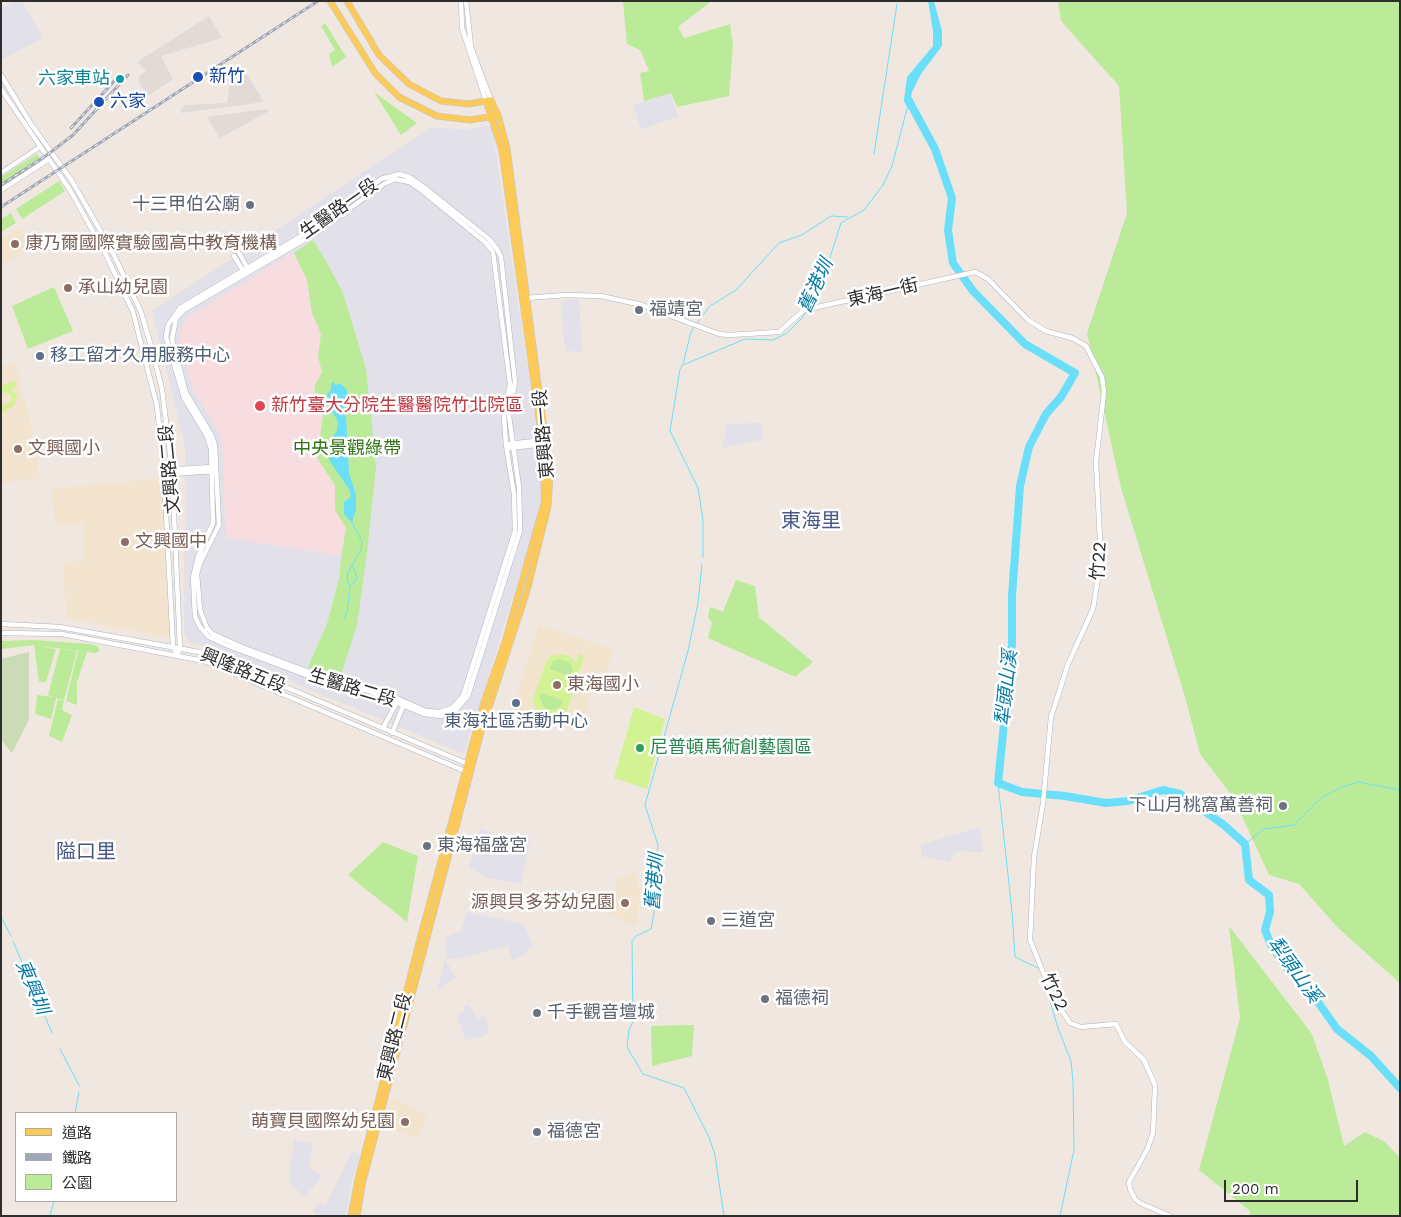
<!DOCTYPE html>
<html>
<head>
<meta charset="utf-8">
<style>
	body { margin:0 }
	#map { position:relative; width:1401px; height:1217px; overflow:hidden; background:#f0e8e0; font-family:"Work Sans","Noto Sans TC",sans-serif }
	canvas { display:block }
	.frame { position:absolute; inset:0; border:2px solid #2e2e2e; pointer-events:none }
	.legend { position:absolute; left:15px; top:1112px; width:162px; height:90px; box-sizing:border-box; background:#fff; border:1px solid #ababab; margin:0; padding:6px 9px; list-style:none; font-size:15px; color:#2e2e2e }
	.legend li { display:flex; align-items:center; gap:10px; height:25px }
	.legend b { width:25px; border:1px solid #ababab }
	.scale { position:absolute; left:1224px; top:1180px; width:134px; height:22px; box-sizing:border-box; border:2px solid #2e2e2e; border-top:0; padding-left:6px; font-size:15px; line-height:18px; white-space:nowrap; color:#2e2e2e; -webkit-text-stroke:4px #fff; paint-order:stroke }
</style>
</head>
<body>
<div id="map">
<canvas width="1401" height="1217"></canvas>
<div class="frame"></div>
<ul class="legend">
<li><b style="height:6px;background:#fdc957"></b>道路</li>
<li><b style="height:6px;background:#a1a7b9"></b>鐵路</li>
<li><b style="height:14px;background:#bbeb98"></b>公園</li>
</ul>
<div class="scale">200 m</div>
</div>
<script>
const c = document.querySelector('canvas').getContext('2d');
c.lineJoin = 'round';
function paint(path, color) {
  c.fillStyle = color;
  c.fill(path, 'evenodd');
}
function shape(rows) {
  const path = new Path2D();
  for (const r of rows) {
    path.moveTo(r[0], r[1]);
    for (let i = 2; i < r.length; i += 2) path.lineTo(r[i], r[i + 1]);
  }
  return path;
}
function stroke(path, color, width, dash) {
  c.strokeStyle = color;
  c.lineWidth = width;
  c.lineCap = dash ? 'butt' : 'round';
  c.setLineDash(dash || []);
  c.stroke(path);
}
function write(font, color, halo, rows, align = 'center') {
  c.font = font + ' "Work Sans","Noto Sans TC",sans-serif';
  c.lineWidth = 5;
  c.setLineDash([]);
  c.textBaseline = 'middle';
  c.strokeStyle = halo;
  c.fillStyle = color;
  for (const [text, x, y, turn = 0] of rows) {
    c.save();
    c.translate(x, y);
    c.rotate((+turn || 0) * Math.PI / 180);
    c.textAlign = isNaN(turn) ? turn : align;
    if (halo) c.strokeText(text, 0, 0);
    c.fillText(text, 0, 0);
    c.restore();
  }
}
paint(shape([
	[15,1,22,1,43,38,1,60,1,8],
	[670,93,678,117,641,129,633,105],
	[492,125,543,473,537,520,464,754,208,647,190,643,184,631,185,447,152,311,431,128,467,129],
	[579,299,582,352,565,351,561,301],
	[761,423,764,439,723,448,726,424],
	[980,827,983,852,957,851,949,862,921,856,921,845],
	[480,829,493,833,490,847,510,852,517,833,531,836,521,884,485,877,469,867],
	[467,912,524,924,533,946,527,949,528,952,524,955,512,960,508,946,457,959,447,959,445,938,461,931],
	[445,959,456,978,437,990],
	[469,1005,477,1019,485,1015,489,1032,481,1037,465,1040,457,1015,464,1011,463,1006],
	[294,1140,313,1144,309,1168,322,1176,305,1197,290,1184,290,1166],
	[352,1151,361,1155,352,1180,346,1216,319,1216,313,1211,317,1204,326,1205]
]), '#e2e0e8');
paint(shape([
	[20,228,32,247,1,265,1,240],
	[15,362,30,419,40,478,1,484,1,367],
	[163,478,171,638,67,618,62,563,84,560,83,524,56,527,51,489],
	[539,625,614,649,606,674,599,671,581,724,578,723,576,730,512,709],
	[636,871,640,893,637,927,608,913,618,878],
	[391,1097,428,1115,418,1138,384,1128]
]), '#f2e4ce');
paint(shape([
	[294,252,307,280,312,313,321,334,318,356,322,372,315,385,314,396,323,416,317,458,335,485,335,510,346,528,341,556,226,538,222,438,193,390,180,344,180,329,187,317]
]), '#f7dde0');
paint(shape([
	[623,1,712,1,678,27,684,38,730,24,733,45,729,96,677,107,671,93,644,101,640,73,649,71,640,50,627,44],
	[1058,1,1400,1,1400,983,1338,928,1299,884,1269,875,1233,797,1200,754,1185,697,1121,488,1087,333,1127,213,1119,86,1061,21],
	[325,23,346,57,332,67,329,54,335,50,321,26],
	[374,92,417,123,401,135],
	[37,154,41,161,3,186,1,177],
	[59,181,65,191,22,219,16,209],
	[11,213,16,223,1,232,1,219],
	[313,240,326,261,343,293,366,369,374,444,376,467,367,553,357,625,339,681,308,667,327,624,340,575,340,565,346,528,335,510,335,485,317,458,323,416,314,396,315,385,322,372,318,356,321,334,312,313,307,280,294,253],
	[54,287,73,331,28,349,12,306],
	[736,580,755,586,759,617,813,662,795,677,708,638,712,623,708,617,710,607,723,612],
	[33,640,90,644,97,646,100,650,96,653,39,646,56,649,46,682,39,682,34,645,1,649,1,641],
	[60,649,77,651,64,700,56,698,51,719,35,714,37,695,54,697,48,695],
	[78,651,87,652,77,682,77,705,66,701],
	[559,659,570,662,573,670,571,677,549,669,553,661],
	[541,693,563,700,561,706,555,710,545,709,539,697],
	[58,699,64,701,62,710,72,715,62,742,49,736],
	[383,842,418,856,407,922,348,875],
	[1229,926,1312,1034,1328,1080,1344,1146,1365,1132,1385,1142,1400,1158,1400,1216,1250,1216,1250,1211,1199,1170,1240,1018],
	[694,1025,692,1056,652,1066,651,1026]
]), '#bbeb98');
paint(shape([
	[29,652,29,720,12,753,1,740,1,659]
]), '#cbdbb5');
paint(shape([
	[15,381,17,386,10,389,17,395,15,405,1,413,1,407,11,401,12,397,8,393,1,392,1,386],
	[563,654,570,657,576,663,579,654,584,656,563,723,555,721,557,713,550,716,539,713,533,702,534,696,547,660,552,656],
	[559,659,570,662,573,670,571,677,549,669,553,661],
	[541,693,563,700,561,706,555,710,545,709,539,698],
	[634,707,665,719,647,789,614,778]
]), '#d2f293');
paint(shape([
	[209,16,222,38,161,56,173,79,148,96,139,83,140,76,146,71,137,62],
	[241,65,264,102,181,113,181,109,185,105,227,103,232,71],
	[267,109,269,111,220,138,207,117]
]), '#e0dbd7');
paint(shape([
	[928,1,934,1,942,31,942,46,921,74,912,92,911,97,913,102,911,109,908,109,904,101,907,77,933,46,933,31],
	[333,382,336,385,340,383,347,390,348,395,345,399,349,473,356,495,356,509,352,523,344,514,344,502,351,497,349,489,329,460,329,441,337,431,338,421,328,406,327,394,331,390,331,384]
]), '#6bdffa');
stroke(shape([
	[874,154,897,4],
	[808,307,825,273,841,223,864,210,883,185,892,166,907,109],
	[696,324,710,306,736,290,779,243,802,235,831,216,848,217],
	[683,364,691,332,694,327],
	[703,557,703,520,698,488,670,431,680,369,683,365,745,339,773,340,787,333,803,317,806,311],
	[702,564,698,603,688,651,645,805,658,845,654,913,651,929,636,936,632,941,633,1022,629,1030,627,1047,643,1074,684,1088,709,1137,715,1155,724,1216],
	[351,586,357,578,353,566],
	[344,618,347,612,350,587,347,580,348,573,361,550,362,541,352,523],
	[998,783,1012,912,1015,957,1040,969],
	[1245,844,1264,829,1294,825,1321,798,1342,787,1358,782,1400,790],
	[1,917,11,936],
	[13,941,52,1033],
	[1043,978,1058,1028,1071,1061,1073,1082,1074,1150,1060,1216],
	[60,1049,80,1087],
	[75,1113,79,1092],
	[50,1216,54,1201]
]), '#6bdffa', 1);
stroke(shape([
	[908,99,935,149,952,198,948,230,953,263,973,291,1025,344,1075,373,1061,397,1046,414,1029,447,1020,486,1012,596,1012,644,998,783,1022,792,1065,796,1106,803,1128,801,1163,790,1180,794,1224,825,1245,844,1249,880,1269,895,1270,912,1265,930,1271,945,1289,971,1313,995,1337,1029,1371,1056,1400,1088]
]), '#6bdffa', 8);
const minor = shape([
	[461,1,462,28,486,101],
	[466,1,471,47,491,100],
	[1,75,31,124,72,181,112,251,141,312,151,346,162,389,172,470,180,648,177,656],
	[1,89,70,190,106,255,133,312,157,406,164,474,173,646,177,656],
	[1,173,40,147],
	[399,174,411,178,424,187,489,239,497,249,501,257,515,382,509,416,519,487,520,531,468,696,454,712,441,716,424,714,366,690,335,686,226,645,209,637,200,627,195,617,193,577,198,557,213,523,211,449,207,436,184,398,166,337,168,325,180,308,298,238,381,179,399,174],
	[395,179,409,182,421,190,486,243,493,252,510,384,504,417,506,445,514,494,515,531,463,696,452,708,440,712,426,711,367,685,339,683,242,647,213,634,207,628,200,610,197,574,200,563,219,525,215,446,212,436,186,393,172,339,176,319,184,310,314,234,384,184,395,179],
	[1,190,49,159],
	[239,253,248,269],
	[234,256,244,272],
	[526,298,566,295,601,296,642,305,719,334,729,335,779,332,804,310,975,272,988,279,1028,320,1046,331,1072,338,1086,346,1102,377,1104,392,1096,462,1101,559,1093,609,1068,664,1051,717,1043,803,1034,857,1030,940,1054,999,1070,1023,1081,1027,1116,1024,1125,1042,1144,1060,1155,1085,1153,1133,1147,1150,1129,1182,1130,1189,1135,1199,1140,1203,1170,1216],
	[509,444,543,440],
	[510,448,544,444],
	[163,470,213,467],
	[171,474,213,471],
	[1,624,60,627,199,652,217,658,468,764],
	[1,633,62,634,204,661,467,772],
	[383,728,398,700],
	[392,733,404,704]
]);
const major = shape([
	[330,1,375,73,399,97,437,116,470,120,495,116],
	[347,1,379,55,409,84,441,101,469,104,491,100,498,115,507,148,550,475,548,507,527,591,481,732,363,1181,357,1216],
	[351,1216,358,1179,422,931,484,702,505,642,544,503,544,455,502,151,486,101]
]);
stroke(minor, '#afb4be', 5.5);
stroke(major, '#c9c9c9', 7);
stroke(minor, '#fff', 4.5);
stroke(major, '#fdc957', 5.5);
const rail = shape([
	[71,128,117,78],
	[1,185,47,155,73,135,128,75],
	[1,207,318,1]
]);
stroke(rail, '#a1a7b9', 3);
stroke(rail, '#fff', 1, [4]);
for (const [x, y, r, color] of [
	[198,77,6,"#1a4fb4"],
	[120,79,5,"#0f9aa8"],
	[99,102,6,"#1a4fb4"],
	[250,205,5,"#6b7280"],
	[15,244,5,"#8d6e63"],
	[68,288,5,"#8d6e63"],
	[639,310,5,"#6b7280"],
	[40,356,5,"#5c6f8a"],
	[260,406,6,"#e0444e"],
	[18,449,5,"#8d6e63"],
	[125,542,5,"#8d6e63"],
	[557,685,5,"#8d6e63"],
	[516,703,5,"#5c6f8a"],
	[640,748,5,"#2e9e5b"],
	[1283,806,5,"#6b7280"],
	[427,846,5,"#6b7280"],
	[625,903,5,"#8d6e63"],
	[711,921,5,"#6b7280"],
	[765,999,5,"#6b7280"],
	[537,1013,5,"#6b7280"],
	[405,1122,5,"#8d6e63"],
	[537,1132,5,"#6b7280"]
]) {
  const dot = new Path2D();
  dot.arc(x, y, r, 0, 2 * Math.PI);
  c.fillStyle = color;
  c.fill(dot);
  stroke(dot, '#fff', 2);
}
write('18px', '#164399', '#fff', [
	["新竹",209,77],
	["六家",110,102]
], 'left');
write('18px', '#0d838f', '#fff', [
	["六家車站",110,79]
], 'right');
write('18px', '#5b616d', '#fff', [
	["十三甲伯公廟",240,205,"right"],
	["福靖宮",649,310],
	["下山月桃窩萬善祠",1273,806,"right"],
	["東海福盛宮",437,846],
	["三道宮",721,921],
	["福德祠",775,999],
	["千手觀音壇城",547,1013],
	["福德宮",547,1132]
], 'left');
write('18px', '#2e2e2e', '#fff', [
	["生醫路一段",339,209,-35],
	["東海一街",883,293,-13],
	["東興路一段",544,434,-95],
	["文興路二段",170,469,-95],
	["竹22",1099,561,-86],
	["興隆路五段",243,671,22],
	["生醫路二段",352,688,17],
	["竹22",1054,992,64],
	["東興路二段",395,1037,-76]
]);
write('18px', '#785e54', '#fff', [
	["康乃爾國際實驗國高中教育機構",25,244],
	["承山幼兒園",78,288],
	["文興國小",28,449],
	["文興國中",135,542],
	["東海國小",567,685],
	["源興貝多芬幼兒園",615,903,"right"],
	["萌寶貝國際幼兒園",395,1122,"right"]
], 'left');
write('18px', '#4e5e75', '#fff', [
	["移工留才久用服務中心",50,356],
	["東海社區活動中心",516,722,"center"]
], 'left');
write('18px', '#be3a42', '#fff', [
	["新竹臺大分院生醫醫院竹北院區",271,406]
], 'left');
write('18px', '#307414', '#fff', [
	["中央景觀綠帶",347,449]
]);
write('18px', '#27864d', '#fff', [
	["尼普頓馬術創藝園區",650,748]
], 'left');
write('italic 19px', '#027ba6', '#fff', [
	["舊港圳",816,286,-65],
	["犁頭山溪",1007,688,-84],
	["舊港圳",655,882,-86],
	["犁頭山溪",1294,970,54],
	["東興圳",32,987,67]
]);
write('20px', '#495884', '#fff', [
	["東海里",811,521],
	["隘口里",86,852]
]);
</script>
</body>
</html>
